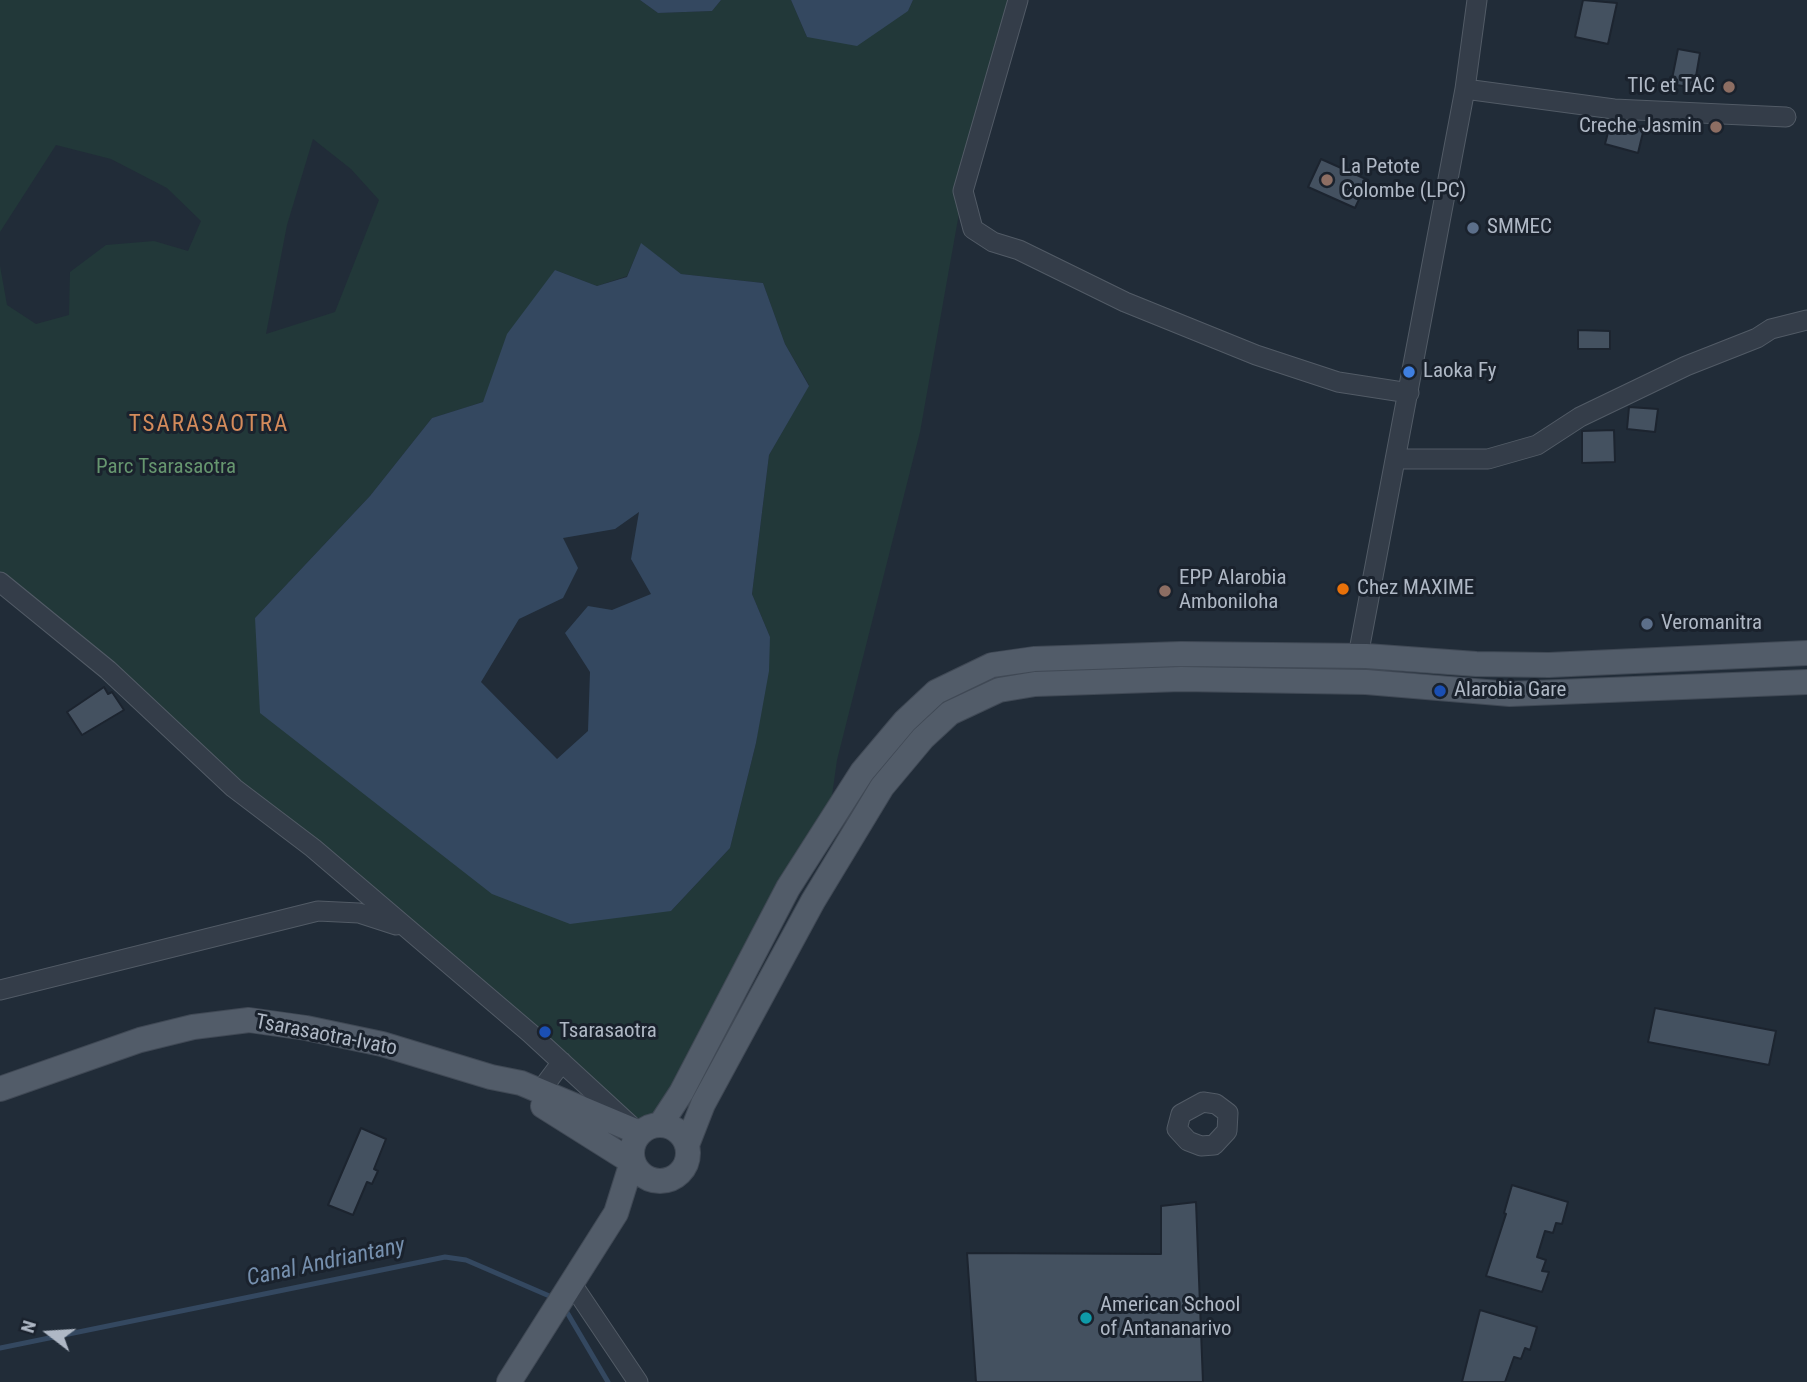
<!DOCTYPE html>
<html>
<head>
<meta charset="utf-8">
<style>
	body { margin:0 }
	#map { position:relative; width:1807px; height:1382px; overflow:hidden; background:#212c38; font-family:"Roboto Condensed",sans-serif }
	canvas { display:block }
	.north { position:absolute; left:14px; top:1298px; width:70px; height:70px; -webkit-text-stroke:5px #1a222d; paint-order:stroke; rotate:287deg; font-size:19px; font-weight:700; line-height:28px; text-align:center; color:#afb8c5 }
	.north::after { content:''; display:block; margin:auto; width:24px; height:32px; background:#afb8c5; clip-path:polygon(50% 0,100% 100%,50% 72%,0 100%) }
</style>
</head>
<body>
<div id="map">
<canvas width="1807" height="1382"></canvas>
<div class="north">N</div>
</div>
<script>
const c = document.querySelector('canvas').getContext('2d');
c.lineJoin = 'round';
function paint(path, color) {
  c.fillStyle = color;
  c.fill(path, 'evenodd');
}
function shape(rows) {
  const path = new Path2D();
  for (const r of rows) {
    if (r.length === 3) {
      path.moveTo(r[0] + r[2], r[1]);
      path.arc(r[0], r[1], r[2], 0, 2 * Math.PI);
      continue;
    }
    path.moveTo(r[0], r[1]);
    for (let i = 2; i < r.length; i += 2) path.lineTo(r[i], r[i + 1]);
  }
  return path;
}
function stroke(path, color, width, dash) {
  c.strokeStyle = color;
  c.lineWidth = width;
  c.lineCap = dash ? 'butt' : 'round';
  c.setLineDash(dash || []);
  c.stroke(path);
}
function write(font, color, halo, rows, align = 'center') {
  c.font = font + ' "Roboto Condensed",sans-serif';
  c.lineWidth = 6;
  c.setLineDash([]);
  c.textBaseline = 'middle';
  c.strokeStyle = halo;
  c.fillStyle = color;
  for (const [text, x, y, turn = 0] of rows) {
    c.save();
    c.translate(x, y);
    c.rotate((+turn || 0) * Math.PI / 180);
    c.textAlign = isNaN(turn) ? turn : align;
    if (halo) c.strokeText(text, 0, 0);
    c.fillText(text, 0, 0);
    c.restore();
  }
}
paint(shape([
	[0,0,640,0,658,13,712,11,721,0,791,0,807,37,908,11,913,0,1018,0,963,191,920,432,837,760,829,817,702,1053,652,1115,641,1122,436,955,0,581,0,266,7,305,36,324,69,315,70,272,106,245,154,241,188,251,201,221,167,188,111,159,56,145,0,232],
	[313,139,351,169,379,200,335,312,266,334,287,225],
	[641,244,681,274,763,283,785,344,809,385,769,455,752,594,770,637,756,743,730,848,671,911,255,618,370,496,432,418,483,402,555,270,597,286,627,276]
]), '#223839');
paint(shape([
	[640,0,721,0,712,11,658,13],
	[791,0,913,0,908,11,857,46,807,37],
	[641,243,681,274,763,283,785,344,809,386,769,455,752,594,770,637,769,671,756,743,730,848,671,911,570,924,492,894,260,713,255,618,370,496,432,418,483,402,507,334,555,270,597,286,627,277],
	[639,512,631,559,651,594,612,610,588,606,565,633,590,672,588,731,557,759,481,682,519,619,563,598,578,568,563,538,615,529]
]), '#344860');
stroke(shape([
	[565,1309,608,1382],
	[0,1348,445,1257,466,1260,554,1298]
]), '#344860', 5);
const building = shape([
	[1583,0,1617,3,1608,44,1575,37,1583,0],
	[1678,49,1700,53,1694,88,1671,84,1678,49],
	[1611,121,1644,128,1638,153,1605,144,1611,121],
	[1321,159,1368,180,1355,208,1308,187,1321,159],
	[1578,330,1610,331,1610,349,1578,349,1578,330],
	[1629,407,1658,409,1655,432,1627,429,1629,407],
	[1614,430,1615,462,1582,463,1582,431,1614,430],
	[104,687,108,694,112,692,124,710,82,735,67,712,104,687],
	[1655,1008,1776,1031,1769,1065,1648,1042,1655,1008],
	[361,1128,386,1139,374,1169,378,1171,372,1184,367,1182,353,1215,328,1205,361,1128],
	[1512,1185,1568,1202,1562,1224,1556,1223,1553,1233,1545,1231,1537,1257,1546,1260,1542,1271,1549,1272,1542,1292,1486,1276,1506,1214,1504,1213,1512,1185],
	[1196,1202,1203,1382,976,1382,967,1253,1161,1254,1161,1206,1196,1202],
	[1480,1310,1537,1327,1530,1350,1525,1348,1521,1359,1514,1357,1505,1382,1462,1382,1480,1310]
]);
paint(building, '#445160');
stroke(building, '#1c242f', 2);
const minor = shape([
	[1018,0,963,191,973,229,993,242,1019,250,1125,302,1256,355,1338,382,1409,393],
	[1465,89,1614,109,1786,117],
	[1395,459,1488,459,1537,445,1580,417,1686,366,1757,338,1771,329,1807,320],
	[0,582,108,670,234,788,313,848,530,1033,630,1125],
	[1358,656,1465,89,1477,0],
	[0,990,318,911,359,913,396,925],
	[541,1090,562,1062],
	[1203,1102,1216,1104,1228,1113,1227,1131,1214,1145,1201,1146,1188,1141,1177,1129,1181,1114,1203,1102],
	[572,1284,638,1382]
]);
const major = shape([
	[0,1089,140,1040,193,1027,249,1020,306,1028,382,1044,491,1077,521,1083,640,1133],
	[543,1106,632,1162],
	[660,1153,28],
	[660,1125,681,1093,788,888,862,772,905,721,936,692,992,665,1034,659,1181,654,1366,656,1476,664,1549,665,1807,653],
	[687,1145,703,1104,813,901,882,787,923,738,950,713,999,690,1035,684,1181,679,1366,682,1510,694,1807,682],
	[509,1382,616,1213,632,1162]
]);
stroke(minor, '#525b66', 21);
stroke(major, '#404955', 26);
stroke(minor, '#343d49', 19);
stroke(major, '#525c69', 24);
for (const [x, y, r, color] of [
	[1729,87,7,"#8d6e63"],
	[1716,127,7,"#8d6e63"],
	[1327,180,7,"#8d6e63"],
	[1473,228,7,"#5c6f8a"],
	[1409,372,7,"#3f7fe0"],
	[1343,589,7,"#e8710a"],
	[1165,591,7,"#8d6e63"],
	[1647,624,7,"#5c6f8a"],
	[1440,691,7,"#1a4fb4"],
	[545,1032,7,"#1a4fb4"],
	[1086,1318,7,"#0f9aa8"]
]) {
  const dot = new Path2D();
  dot.arc(x, y, r, 0, 2 * Math.PI);
  c.fillStyle = color;
  c.fill(dot);
  stroke(dot, '#1a222d', 2.5);
}
write('21px', '#afb8c5', '#1a222d', [
	["TIC et TAC",1715,87,"right"],
	["Creche Jasmin",1702,127,"right"],
	["La Petote",1341,168],
	["Colombe (LPC)",1341,192],
	["SMMEC",1487,228],
	["Laoka Fy",1423,372],
	["EPP Alarobia",1179,579],
	["Amboniloha",1179,603],
	["Chez MAXIME",1357,589],
	["Veromanitra",1661,624],
	["Alarobia Gare",1454,691],
	["Tsarasaotra",559,1032],
	["American School",1100,1306],
	["of Antananarivo",1100,1330]
], 'left');
write('21px', '#66966f', '#1a222d', [
	["Parc Tsarasaotra",166,468]
]);
write('21px', '#afb8c5', '#1a222d', [
	["Tsarasaotra-Ivato",326,1036,11]
]);
c.letterSpacing = '2px';
write('23px', '#d48b5b', '#1a222d', [
	["TSARASAOTRA",209,425]
]);
c.letterSpacing = '0px';
write('italic 23px', '#7690ae', '#1a222d', [
	["Canal Andriantany",326,1263,-12]
]);
</script>
</body>
</html>
